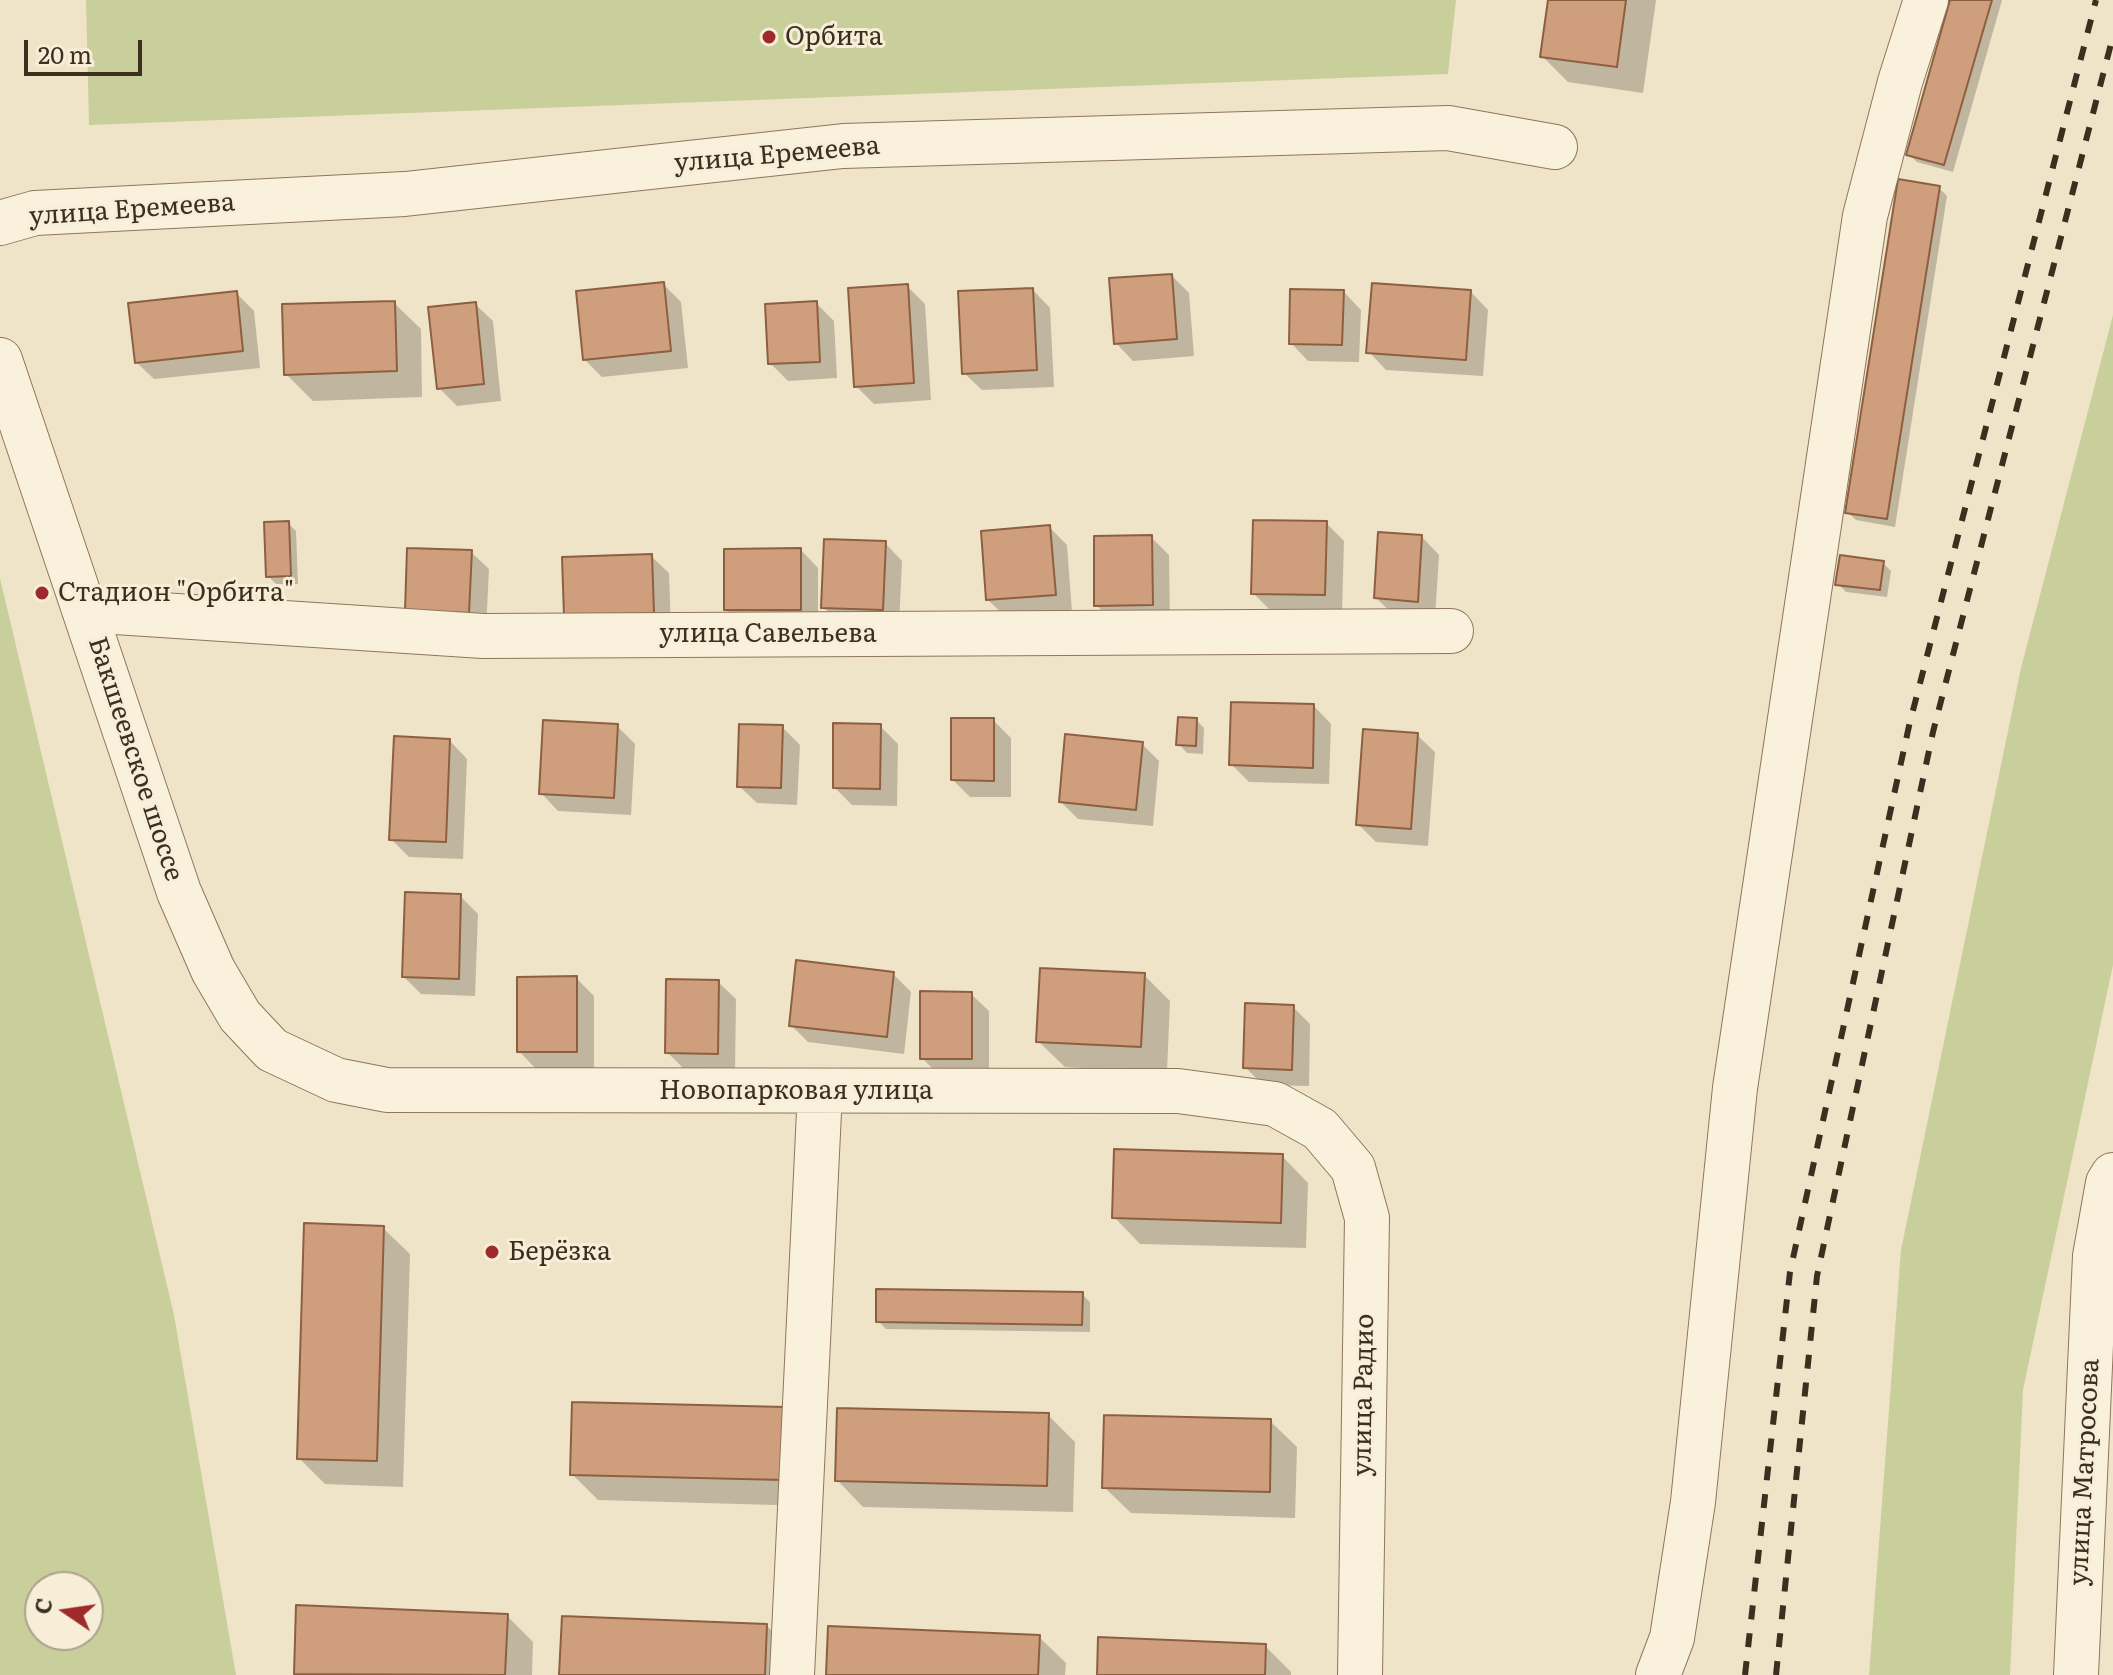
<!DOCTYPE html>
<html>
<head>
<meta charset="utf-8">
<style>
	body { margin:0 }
	#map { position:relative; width:2113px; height:1675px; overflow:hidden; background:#f0e4c8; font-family:Literata,serif }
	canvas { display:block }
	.north { position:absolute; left:24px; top:1571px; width:80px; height:80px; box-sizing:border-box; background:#f7eed8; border:2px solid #ada18e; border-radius:50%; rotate:283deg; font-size:22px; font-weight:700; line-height:32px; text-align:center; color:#3d2e20 }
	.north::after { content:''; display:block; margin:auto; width:28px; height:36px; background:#9e2a2b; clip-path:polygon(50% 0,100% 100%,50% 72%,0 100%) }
	.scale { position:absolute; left:24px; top:40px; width:118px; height:36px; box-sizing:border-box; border:4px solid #3d2e20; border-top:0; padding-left:10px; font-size:24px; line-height:28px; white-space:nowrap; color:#3d2e20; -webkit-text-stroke:6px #f7eed8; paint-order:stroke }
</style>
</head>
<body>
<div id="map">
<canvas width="2113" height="1675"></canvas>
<div class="north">С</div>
<div class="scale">20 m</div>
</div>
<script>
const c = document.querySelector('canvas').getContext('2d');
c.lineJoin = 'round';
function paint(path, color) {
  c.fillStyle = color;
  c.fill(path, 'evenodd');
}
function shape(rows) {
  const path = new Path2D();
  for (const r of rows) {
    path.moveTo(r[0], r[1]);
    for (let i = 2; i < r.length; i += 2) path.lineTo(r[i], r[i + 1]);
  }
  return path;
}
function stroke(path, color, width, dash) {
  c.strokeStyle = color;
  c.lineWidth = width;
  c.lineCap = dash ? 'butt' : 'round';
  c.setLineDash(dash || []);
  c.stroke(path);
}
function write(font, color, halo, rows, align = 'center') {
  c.font = font + ' Literata,serif';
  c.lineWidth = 6;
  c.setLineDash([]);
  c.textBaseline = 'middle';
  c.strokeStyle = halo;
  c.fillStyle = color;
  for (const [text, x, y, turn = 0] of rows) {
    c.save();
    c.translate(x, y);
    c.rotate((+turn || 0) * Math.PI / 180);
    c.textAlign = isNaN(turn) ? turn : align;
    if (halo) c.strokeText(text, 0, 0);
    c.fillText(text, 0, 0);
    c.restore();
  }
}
paint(shape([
	[86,0,1456,0,1448,74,89,125],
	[2113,315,2113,965,2023,1390,2010,1675,1869,1675,1901,1250,2021,668],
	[0,578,174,1315,236,1675,0,1675],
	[40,1587,88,1587,88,1635,40,1635]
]), '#c9cf9b');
paint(shape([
	[1550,0,1656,0,1643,93,1568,82,1542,56],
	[1953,0,2002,0,1953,172,1917,162,1909,154],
	[1939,188,1947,196,1895,527,1856,520,1847,512],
	[1172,276,1189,293,1194,356,1133,361,1116,343],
	[663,284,681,302,688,368,602,377,584,359],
	[907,286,925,304,931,400,874,404,856,386],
	[1033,290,1050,308,1054,387,982,390,964,373],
	[1344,292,1361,310,1359,362,1308,361,1291,343],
	[1471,292,1488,310,1483,376,1386,370,1369,352],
	[236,293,254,311,260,368,154,379,136,362],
	[394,303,421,329,422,397,313,401,286,374],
	[816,303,834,321,837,378,788,381,770,363],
	[475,304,493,321,501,401,457,406,439,388],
	[288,523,296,531,298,584,276,584,268,576],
	[1326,523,1344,541,1342,612,1271,611,1253,593],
	[1049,527,1067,545,1072,612,1006,617,988,600],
	[1151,537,1169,555,1170,622,1114,622,1096,605],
	[1422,537,1439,555,1435,618,1394,615,1376,598],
	[885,543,902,561,899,627,841,624,823,607],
	[801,550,818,568,818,627,744,627,726,610],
	[471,552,489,569,486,630,425,628],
	[651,556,669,573,671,629,584,633],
	[1883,563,1891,571,1887,597,1846,592,1838,584],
	[1314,706,1331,724,1329,784,1249,782,1231,764],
	[993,720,1011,738,1011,797,970,797,953,780],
	[1196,720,1204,728,1203,754,1187,753,1179,744],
	[617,726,635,744,631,815,558,811,541,793],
	[880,726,898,744,897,806,852,805,835,788],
	[782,727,800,745,797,805,757,803,739,786],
	[1417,735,1435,752,1428,846,1376,842,1358,824],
	[450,741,467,759,463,859,409,857,391,839],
	[1142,744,1159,761,1153,826,1078,819,1061,802],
	[460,896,478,914,475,996,421,994,404,977],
	[893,974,911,992,904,1054,808,1042,791,1025],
	[1144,975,1170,1001,1167,1072,1065,1067,1038,1041],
	[576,978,594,996,594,1069,536,1069,519,1051],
	[718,982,736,999,735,1071,685,1070,667,1052],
	[971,994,989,1011,989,1076,940,1076,922,1058],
	[1293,1007,1310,1024,1309,1086,1263,1085,1245,1067],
	[1282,1156,1308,1183,1306,1248,1140,1244,1114,1217],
	[383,1228,410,1254,403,1487,325,1484,299,1458],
	[1082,1294,1090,1302,1090,1332,886,1329,878,1321],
	[785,1409,810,1506,598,1500,572,1474],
	[1048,1415,1075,1442,1073,1512,863,1507,837,1480],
	[1270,1421,1297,1447,1295,1518,1131,1513,1104,1487],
	[507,1616,533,1642,532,1675,298,1675,296,1673],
	[767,1626,793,1652,792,1675,561,1675],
	[1039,1637,1066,1663,1065,1675,828,1675],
	[1265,1646,1291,1672,1291,1675,1099,1675]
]), '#0003');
const building = shape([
	[1548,0,1626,0,1617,67,1540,57,1548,0],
	[1950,0,1992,0,1944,165,1906,155,1950,0],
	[1898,179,1940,186,1887,519,1845,513,1898,179],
	[1172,274,1177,339,1114,344,1109,278,1172,274],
	[664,282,671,351,583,360,576,291,664,282],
	[1372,283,1471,290,1466,360,1366,353,1372,283],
	[908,284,914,383,854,387,848,288,908,284],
	[1033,288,1037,370,962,374,958,291,1033,288],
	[1290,289,1344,290,1342,345,1289,344,1290,289],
	[237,291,243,351,135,363,128,303,237,291],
	[395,301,397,371,284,375,282,304,395,301],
	[817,301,820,362,768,364,765,304,817,301],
	[476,302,484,384,437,389,428,307,476,302],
	[1253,520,1327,521,1325,595,1251,594,1253,520],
	[289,521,291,576,266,577,264,522,289,521],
	[1050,525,1056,595,986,600,981,531,1050,525],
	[1378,532,1422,535,1418,602,1374,598,1378,532],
	[1152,535,1153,605,1094,606,1094,536,1152,535],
	[824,539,886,541,883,610,821,608,824,539],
	[407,548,472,550,469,613,405,611,407,548],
	[801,548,801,610,724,610,724,549,801,548],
	[652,554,654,613,564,616,562,557,652,554],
	[1840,555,1884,561,1880,590,1835,585,1840,555],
	[1231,702,1314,704,1313,768,1229,765,1231,702],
	[1178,717,1197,718,1196,746,1176,745,1178,717],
	[951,718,994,718,994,781,951,780,951,718],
	[543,720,618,724,614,798,539,794,543,720],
	[833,723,881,724,880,789,833,788,833,723],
	[739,724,783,725,781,788,737,787,739,724],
	[1363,729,1418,733,1411,829,1356,825,1363,729],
	[1065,734,1143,742,1136,810,1059,802,1065,734],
	[394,736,450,739,446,842,389,840,394,736],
	[405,892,461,894,459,979,402,977,405,892],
	[796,960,894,972,887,1037,789,1026,796,960],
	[1040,968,1145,973,1141,1047,1036,1042,1040,968],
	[577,976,577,1052,517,1052,517,977,577,976],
	[666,979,719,980,718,1054,665,1053,666,979],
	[920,991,972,992,972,1059,920,1059,920,991],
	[1245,1003,1294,1005,1292,1070,1243,1068,1245,1003],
	[1114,1149,1283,1154,1281,1223,1112,1218,1114,1149],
	[304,1223,384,1226,377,1461,297,1459,304,1223],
	[876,1289,1083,1292,1082,1325,876,1322,876,1289],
	[572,1402,786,1407,784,1480,570,1475,572,1402],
	[837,1408,1049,1413,1047,1486,835,1481,837,1408],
	[1104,1415,1271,1419,1270,1492,1102,1488,1104,1415],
	[296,1605,508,1614,505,1675,294,1674,296,1605],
	[562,1616,767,1624,765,1675,559,1675,562,1616],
	[828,1626,1040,1635,1038,1675,826,1675,828,1626],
	[1098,1637,1266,1644,1265,1675,1097,1675,1098,1637]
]);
paint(building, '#cf9f7d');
stroke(building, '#8d5f41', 2);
const minor = shape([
	[0,223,35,213,405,194,843,146,1448,128,1555,147],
	[0,360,179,892,213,970,240,1016,272,1050,336,1080,387,1090,1178,1091,1275,1104,1320,1129,1353,1168,1367,1218,1360,1675],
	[85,610,483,636,1451,631],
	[792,1675,820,1091],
	[1658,1675,1672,1638,1693,1502,1735,1088,1865,216,1900,82,1926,0],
	[2076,1675,2095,1256,2108,1183,2113,1175]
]);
stroke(minor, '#8d765c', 46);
stroke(minor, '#faf1dc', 44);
stroke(shape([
	[1745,1675,1790,1272,1909,726,2096,0],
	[1776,1675,1817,1276,1933,732,2113,36]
]), '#3d2e20', 6, [14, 14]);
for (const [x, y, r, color] of [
	[769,37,8,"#9e2a2b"],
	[42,593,8,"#9e2a2b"],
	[492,1252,8,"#9e2a2b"]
]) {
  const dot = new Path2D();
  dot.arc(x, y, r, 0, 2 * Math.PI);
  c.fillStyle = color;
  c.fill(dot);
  stroke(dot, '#f7eed8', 3);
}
write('26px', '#3d2e20', '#f7eed8', [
	["Орбита",785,37],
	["Стадион \"Орбита\"",58,593],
	["Берёзка",508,1252]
], 'left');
write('26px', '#3d2e20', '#f7eed8', [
	["улица Еремеева",777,155,-5],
	["улица Еремеева",132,210,-4],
	["улица Савельева",768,634],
	["Бакшеевское шоссе",135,759,72],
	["Новопарковая улица",796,1091],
	["улица Радио",1364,1395,-89],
	["улица Матросова",2085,1472,-87]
]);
</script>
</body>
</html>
